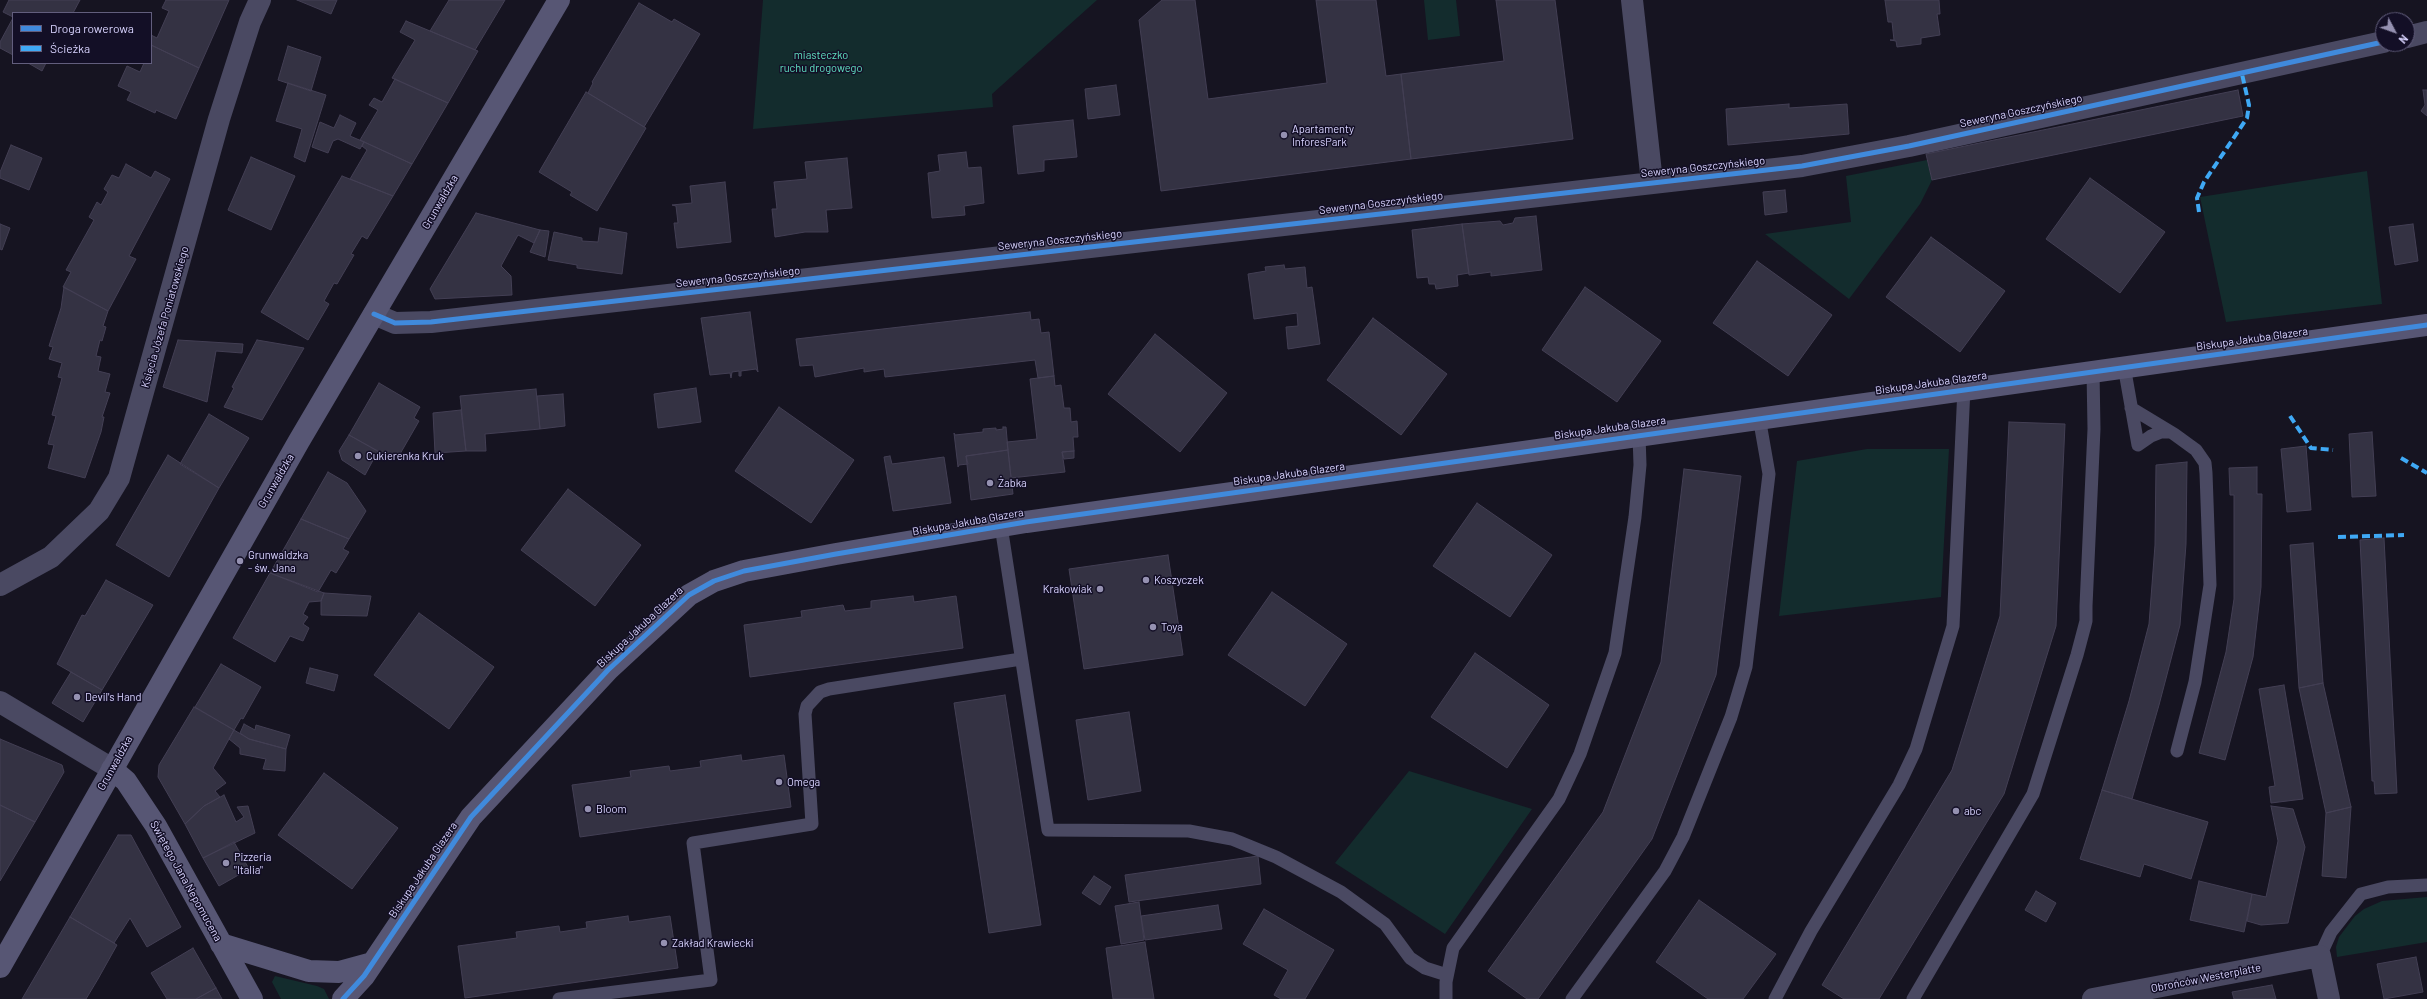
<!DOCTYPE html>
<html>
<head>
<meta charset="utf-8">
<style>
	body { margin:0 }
	#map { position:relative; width:2427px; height:999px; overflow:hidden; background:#161421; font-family:Barlow,sans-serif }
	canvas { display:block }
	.legend { position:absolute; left:12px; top:12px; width:140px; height:52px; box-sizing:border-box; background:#130f26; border:1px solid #625e7d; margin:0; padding:5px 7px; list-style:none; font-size:12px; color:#d9d4ff }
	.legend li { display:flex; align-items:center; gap:8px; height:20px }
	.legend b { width:20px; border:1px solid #625e7d }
	.north { position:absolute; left:2375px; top:12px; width:40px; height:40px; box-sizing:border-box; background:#130f26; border:1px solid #625e7d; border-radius:50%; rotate:131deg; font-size:11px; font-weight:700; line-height:16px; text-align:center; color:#d9d4ff }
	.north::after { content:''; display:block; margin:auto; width:14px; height:18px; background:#9591b1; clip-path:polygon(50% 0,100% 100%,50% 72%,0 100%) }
</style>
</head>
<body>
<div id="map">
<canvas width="2427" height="999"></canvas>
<ul class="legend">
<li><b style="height:5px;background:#408adc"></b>Droga rowerowa</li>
<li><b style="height:5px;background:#3fa9f5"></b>Ścieżka</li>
</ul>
<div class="north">N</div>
</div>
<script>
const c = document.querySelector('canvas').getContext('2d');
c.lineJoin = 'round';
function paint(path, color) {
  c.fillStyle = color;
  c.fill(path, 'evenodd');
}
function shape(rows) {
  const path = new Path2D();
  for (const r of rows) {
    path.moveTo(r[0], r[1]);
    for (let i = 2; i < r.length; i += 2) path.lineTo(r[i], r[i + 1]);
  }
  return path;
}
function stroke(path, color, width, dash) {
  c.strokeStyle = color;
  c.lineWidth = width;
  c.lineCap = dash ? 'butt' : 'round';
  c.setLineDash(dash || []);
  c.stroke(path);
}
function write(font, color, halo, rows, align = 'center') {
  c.font = font + ' Barlow,sans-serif';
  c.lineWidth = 3;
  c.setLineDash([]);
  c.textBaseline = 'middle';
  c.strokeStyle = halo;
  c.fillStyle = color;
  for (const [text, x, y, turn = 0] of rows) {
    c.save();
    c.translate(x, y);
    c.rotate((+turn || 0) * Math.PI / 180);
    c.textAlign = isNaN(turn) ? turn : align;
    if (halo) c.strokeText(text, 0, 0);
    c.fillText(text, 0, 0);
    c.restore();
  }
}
paint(shape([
	[763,0,1097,0,992,94,993,107,753,129],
	[1424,0,1456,0,1460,36,1428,40],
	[1927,160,1932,180,1920,204,1849,299,1765,234,1851,222,1846,176],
	[2367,171,2382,304,2226,322,2200,197],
	[1867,449,1949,449,1941,597,1779,616,1797,461],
	[1409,771,1532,809,1445,934,1335,863],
	[2427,897,2427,942,2337,957,2336,947,2339,937,2355,916,2364,909,2382,901],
	[275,976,317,986,324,989,329,999,281,999,272,982]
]), '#132c2d');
const building = shape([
	[9,0,80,0,73,13,13,13,13,17,3,12,9,0],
	[166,0,229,0,199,68,151,45,151,35,157,38,169,11,162,8,166,0],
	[297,0,337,0,331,14,297,0],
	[449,0,505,0,475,50,430,31,449,0],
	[1162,0,1195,0,1208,99,1327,83,1316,0,1376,0,1386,76,1401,74,1411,159,1161,191,1139,20,1162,0],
	[1496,0,1555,0,1573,139,1411,159,1401,74,1504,61,1496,0],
	[1885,0,1939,0,1940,14,1937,14,1940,35,1921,38,1921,44,1897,47,1896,41,1890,40,1894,40,1892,22,1888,22,1885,0],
	[639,3,672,22,674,19,700,34,644,127,588,93,593,83,592,82,639,3],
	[13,18,13,55,0,48,0,42,13,18],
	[406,21,478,51,448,103,392,78,415,40,400,32,406,21],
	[151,45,199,68,176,119,156,110,155,113,127,100,131,92,118,86,127,66,140,72,144,63,151,63,151,45],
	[288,46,321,57,311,91,278,80,288,46],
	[28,63,46,63,42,71,28,63],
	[395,79,448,103,412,164,360,140,378,110,369,105,374,98,382,102,395,79],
	[288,83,326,95,305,162,294,157,302,129,276,121,288,83],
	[1116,85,1120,115,1088,119,1085,89,1116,85],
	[2238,90,2243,116,1932,180,1926,154,2238,90],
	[2423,90,2427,90,2427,116,2421,111,2425,105,2423,90],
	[586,92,646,128,597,211,570,195,572,192,539,172,586,92],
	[1789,104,1789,108,1847,104,1849,134,1728,145,1726,109,1789,104],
	[340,115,356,123,350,136,364,142,360,149,338,139,333,141,328,153,312,147,320,122,334,128,340,115],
	[1073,120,1077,157,1044,160,1044,171,1018,174,1013,126,1073,120],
	[364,142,412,164,393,196,350,179,367,150,362,146,364,142],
	[11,145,42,158,29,190,0,178,0,172,11,145],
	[966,152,968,168,981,167,984,203,964,206,965,215,932,218,928,173,940,171,938,155,966,152],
	[251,157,295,176,271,230,228,210,251,157],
	[847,158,852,208,826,210,828,232,805,232,775,237,772,209,777,209,774,182,807,179,805,162,847,158],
	[126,164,151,178,155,171,170,179,129,256,136,259,108,311,63,287,71,272,66,270,94,220,89,217,97,202,101,205,108,192,104,189,112,175,119,178,126,164],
	[342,176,393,196,367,239,362,236,351,254,354,255,337,284,334,283,324,301,329,304,308,340,261,312,342,176],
	[2090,178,2165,232,2120,293,2046,239,2090,178],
	[725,182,731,242,677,248,674,223,678,223,676,206,672,205,692,203,690,186,725,182],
	[1785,190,1787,212,1765,215,1763,192,1785,190],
	[476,213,540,230,534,243,518,235,501,266,511,276,512,295,435,299,430,289,476,213],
	[1536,216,1542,270,1491,276,1491,272,1469,275,1462,224,1500,221,1503,225,1513,223,1515,218,1536,216],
	[0,224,10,228,2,250,0,249,0,224],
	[1462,224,1469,273,1457,275,1458,286,1436,289,1435,284,1429,284,1428,277,1417,278,1412,230,1462,224],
	[2413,224,2418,261,2395,265,2389,227,2413,224],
	[600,228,627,233,622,274,577,268,577,265,548,260,554,232,582,238,582,241,598,242,600,228],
	[540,230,549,231,545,257,530,252,540,230],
	[1931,237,2005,291,1960,352,1886,297,1931,237],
	[1757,261,1832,315,1788,376,1713,323,1757,261],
	[1284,265,1285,269,1305,267,1307,288,1312,287,1320,344,1288,349,1286,327,1298,326,1297,313,1254,319,1248,274,1266,271,1265,267,1284,265],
	[64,287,108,311,103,326,106,327,102,341,100,340,96,356,101,357,98,371,110,374,105,392,110,393,102,417,104,417,101,432,85,478,48,468,54,445,48,444,56,416,52,415,62,378,58,377,62,363,49,359,53,347,49,346,61,308,64,287],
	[1585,287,1661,341,1617,402,1542,350,1585,287],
	[750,312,758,372,756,369,741,371,741,376,739,376,739,371,732,372,731,378,730,373,710,375,701,318,750,312],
	[1030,312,1031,320,1039,319,1041,333,1049,332,1054,376,1038,378,1035,360,885,377,884,369,864,372,864,368,815,377,813,365,800,366,796,339,1030,312],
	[1373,318,1447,374,1401,435,1327,380,1373,318],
	[1155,334,1227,393,1180,452,1108,394,1155,334],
	[178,340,243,344,242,353,216,351,207,402,163,387,178,340],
	[257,340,304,348,262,420,224,407,234,388,232,387,257,340],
	[1054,376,1055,386,1061,385,1064,408,1070,408,1071,422,1077,421,1078,437,1073,437,1074,451,1062,452,1065,472,1011,478,1007,442,1037,439,1030,379,1054,376],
	[379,383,420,407,414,418,419,421,400,454,386,456,349,435,379,383],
	[696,388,701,422,658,428,654,394,696,388],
	[536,389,540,429,485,434,486,451,466,451,460,396,536,389],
	[563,394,565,426,540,429,537,396,563,394],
	[779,407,854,460,811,523,735,471,779,407],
	[461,410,466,451,435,453,433,413,461,410],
	[209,414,249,438,219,488,180,464,209,414],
	[2009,422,2065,424,2056,626,2004,794,1879,999,1844,999,1822,985,1952,770,2000,616,2009,422],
	[1003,427,1006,427,1008,450,966,456,968,464,959,465,958,467,954,433,955,435,983,432,983,429,996,428,996,430,1003,429,1003,427],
	[2372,432,2376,496,2352,497,2349,434,2372,432],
	[349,435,378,451,365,475,342,460,339,451,349,435],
	[2306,446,2311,510,2287,512,2281,449,2306,446],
	[1008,450,1013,494,971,500,966,456,1008,450],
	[1074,451,1074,458,1064,459,1062,452,1074,451],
	[168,455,219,488,169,577,116,545,168,455],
	[890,456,892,464,944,457,951,503,893,511,884,457,890,456],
	[2187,462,2186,544,2180,625,2159,705,2132,799,2102,790,2129,701,2149,624,2155,545,2156,465,2187,462],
	[2257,467,2257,494,2262,494,2261,587,2253,657,2225,760,2199,753,2226,652,2234,599,2234,495,2230,495,2229,468,2257,467],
	[1684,469,1741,476,1716,675,1652,839,1538,999,1527,999,1488,971,1603,812,1661,662,1684,469],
	[328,472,347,483,366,511,349,539,301,519,328,472],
	[568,489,641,545,595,606,521,550,568,489],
	[1477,503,1552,555,1510,617,1433,566,1477,503],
	[301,519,349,539,343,549,349,552,336,573,331,570,318,592,270,573,301,519],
	[2384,538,2397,793,2375,794,2374,781,2372,781,2360,540,2384,538],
	[2313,543,2323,683,2299,688,2290,545,2313,543],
	[1168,555,1183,655,1084,669,1069,569,1168,555],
	[270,573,324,593,321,601,309,602,303,614,308,617,303,624,309,628,303,641,290,636,275,662,233,638,270,573],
	[106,580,153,605,102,690,57,664,82,615,85,616,106,580],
	[1272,592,1347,644,1305,706,1228,655,1272,592],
	[324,593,371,596,367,616,321,615,321,601,324,593],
	[913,596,914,602,956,596,963,648,750,677,744,625,802,617,801,611,843,605,845,611,871,608,871,601,913,596],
	[419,613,494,667,449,729,374,675,419,613],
	[1475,653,1549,705,1507,768,1431,717,1475,653],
	[221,664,261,687,243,719,241,718,234,730,195,707,221,664],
	[310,668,338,675,334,691,306,683,310,668],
	[71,672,102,690,83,722,52,703,71,672],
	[2323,683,2351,807,2326,813,2299,688,2323,683],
	[2284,685,2303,799,2271,803,2269,787,2275,786,2259,689,2284,685],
	[1005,695,1041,925,989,933,954,703,1005,695],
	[194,707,234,730,213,768,226,783,215,791,220,797,204,806,185,824,158,777,159,765,194,707],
	[1129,712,1141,791,1088,800,1076,720,1129,712],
	[244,724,255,730,256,725,290,735,286,749,249,739,240,733,244,724],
	[234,730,249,739,286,749,285,771,263,769,266,759,240,754,240,748,229,739,234,730],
	[0,739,62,765,64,772,35,822,0,805,0,739],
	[741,755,742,761,784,755,791,807,580,837,572,785,631,777,630,771,669,766,670,771,701,767,700,761,741,755],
	[324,773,398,828,352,889,278,835,324,773],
	[2102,790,2208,822,2191,879,2144,864,2140,877,2080,859,2102,790],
	[224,795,236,822,244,817,237,807,248,806,255,833,203,858,185,824,204,806,224,795],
	[0,805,35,822,0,881,0,805],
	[2271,806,2293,809,2305,847,2288,923,2261,925,2247,921,2252,894,2266,897,2278,841,2271,806],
	[2351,807,2346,878,2322,876,2326,813,2351,807],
	[118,835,131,835,181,927,147,947,130,918,114,943,70,917,118,835],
	[234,842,249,869,219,886,203,858,234,842],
	[1258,856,1261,884,1129,902,1125,875,1258,856],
	[1094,876,1111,887,1100,905,1082,893,1094,876],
	[2199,881,2252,894,2244,932,2190,920,2199,881],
	[2036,891,2056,903,2046,922,2025,910,2036,891],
	[1699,900,1776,954,1743,999,1708,999,1656,962,1699,900],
	[1139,902,1144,940,1121,944,1115,906,1139,902],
	[1218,905,1222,929,1145,940,1141,916,1218,905],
	[1264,909,1334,950,1305,999,1281,999,1274,995,1288,970,1243,944,1264,909],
	[628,916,629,922,670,916,678,968,465,998,458,946,517,938,516,932,559,926,560,932,587,928,586,922,628,916],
	[70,917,117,945,98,979,86,999,22,999,70,917],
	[1145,942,1154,999,1113,999,1106,948,1145,942],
	[193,948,216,988,196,999,167,999,151,973,193,948],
	[2416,957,2423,992,2384,999,2377,964,2416,957],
	[2272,985,2276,999,2234,999,2232,992,2272,985],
	[216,988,222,999,196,999,216,988]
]);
paint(building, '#343243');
stroke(building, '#433f54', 1);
stroke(shape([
	[2124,366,2138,445,2151,436,2161,432,2170,432],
	[2131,408,2174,434,2196,450,2205,463,2206,473,2210,585,2195,682,2177,751],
	[1001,526,1048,830,1189,831,1232,839,1276,857,1341,892,1385,924,1410,958,1425,968,1447,975],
	[2320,956,2331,932,2361,894,2388,887,2427,885],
	[559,999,711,980,693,843,812,824,805,714,807,706,820,692,829,689,1021,659],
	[1446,999,1446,982,1453,948,1559,799,1580,754,1615,653,1635,517,1640,465,1639,435],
	[1572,999,1665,871,1683,837,1731,717,1746,667,1769,474,1759,417],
	[1775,999,1811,931,1899,785,1916,749,1953,626,1964,388],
	[1913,999,2033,794,2077,655,2086,621,2086,606,2094,429,2093,371]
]), '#4a4962', 13);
stroke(shape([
	[1632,0,1652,182],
	[2407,37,2427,32],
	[374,314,395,323,431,322,1802,166,1909,146,2383,42],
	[0,585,51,557,99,511,119,478,219,119,250,22,260,0],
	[0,702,112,769],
	[2093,999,2320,956,2329,999]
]), '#4a4962', 22);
stroke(shape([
	[112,769,126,781,156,826,252,999],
	[221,944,309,971,339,972,372,963],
	[0,967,299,441,559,0],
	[343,999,364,976,471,817,608,670,689,595,714,581,744,571,836,554,1026,522,2427,325]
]), '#575674', 22);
stroke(shape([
	[2199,212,2197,198,2204,182,2247,118,2249,105,2242,74],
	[2290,416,2311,448,2333,450],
	[2401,458,2427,473],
	[2338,537,2404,535]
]), '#3fa9f5', 4, [8, 4]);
stroke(shape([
	[374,314,395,323,431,322,1802,166,1909,146,2383,42],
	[343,999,364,976,471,817,608,670,689,595,714,581,744,571,836,554,1026,522,2427,325]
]), '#408adc', 5);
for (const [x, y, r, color] of [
	[1284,135,4,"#9591b1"],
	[358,456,4,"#9591b1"],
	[990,483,4,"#9591b1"],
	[240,561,4,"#9591b1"],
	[1146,580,4,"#9591b1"],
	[1100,589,4,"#9591b1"],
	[1153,627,4,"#9591b1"],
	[77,697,4,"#9591b1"],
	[779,782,4,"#9591b1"],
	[588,809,4,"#9591b1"],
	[1956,811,4,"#9591b1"],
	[226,863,4,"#9591b1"],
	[664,943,4,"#9591b1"]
]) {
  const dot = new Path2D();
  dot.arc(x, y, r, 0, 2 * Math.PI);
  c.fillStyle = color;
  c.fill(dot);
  stroke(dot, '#130f26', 1.5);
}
write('11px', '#5fe0c0', '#130f26', [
	["miasteczko",821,55],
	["ruchu drogowego",821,68]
]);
write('11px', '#d9d4ff', '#130f26', [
	["Seweryna Goszczyńskiego",2021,111,-12],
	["Seweryna Goszczyńskiego",1703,167,-6],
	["Grunwaldzka",440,202,-60],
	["Seweryna Goszczyńskiego",1381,203,-7],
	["Seweryna Goszczyńskiego",1060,240,-6],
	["Seweryna Goszczyńskiego",738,277,-6],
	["Księcia Józefa Poniatowskiego",165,317,-74],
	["Biskupa Jakuba Glazera",2252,339,-8],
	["Biskupa Jakuba Glazera",1931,383,-8],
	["Biskupa Jakuba Glazera",1610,428,-8],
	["Biskupa Jakuba Glazera",1289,474,-8],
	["Grunwaldzka",276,481,-60],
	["Biskupa Jakuba Glazera",968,522,-10],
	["Biskupa Jakuba Glazera",640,627,-43],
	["Grunwaldzka",115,763,-61],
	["Biskupa Jakuba Glazera",423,870,-56],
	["Świętego Jana Nepomucena",186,881,61],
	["Obrońców Westerplatte",2206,978,-11]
]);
write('11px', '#d9d4ff', '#130f26', [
	["Apartamenty",1292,129],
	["InforesPark",1292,142],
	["Cukierenka Kruk",366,456],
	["Żabka",998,483],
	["Grunwaldzka",248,555],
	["- św. Jana",248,568],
	["Koszyczek",1154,580],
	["Krakowiak",1092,589,"right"],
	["Toya",1161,627],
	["Devil's Hand",85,697],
	["Omega",787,782],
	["Bloom",596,809],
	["abc",1964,811],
	["Pizzeria",234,857],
	["\"Italia\"",234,870],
	["Zakład Krawiecki",672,943]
], 'left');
</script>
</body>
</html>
